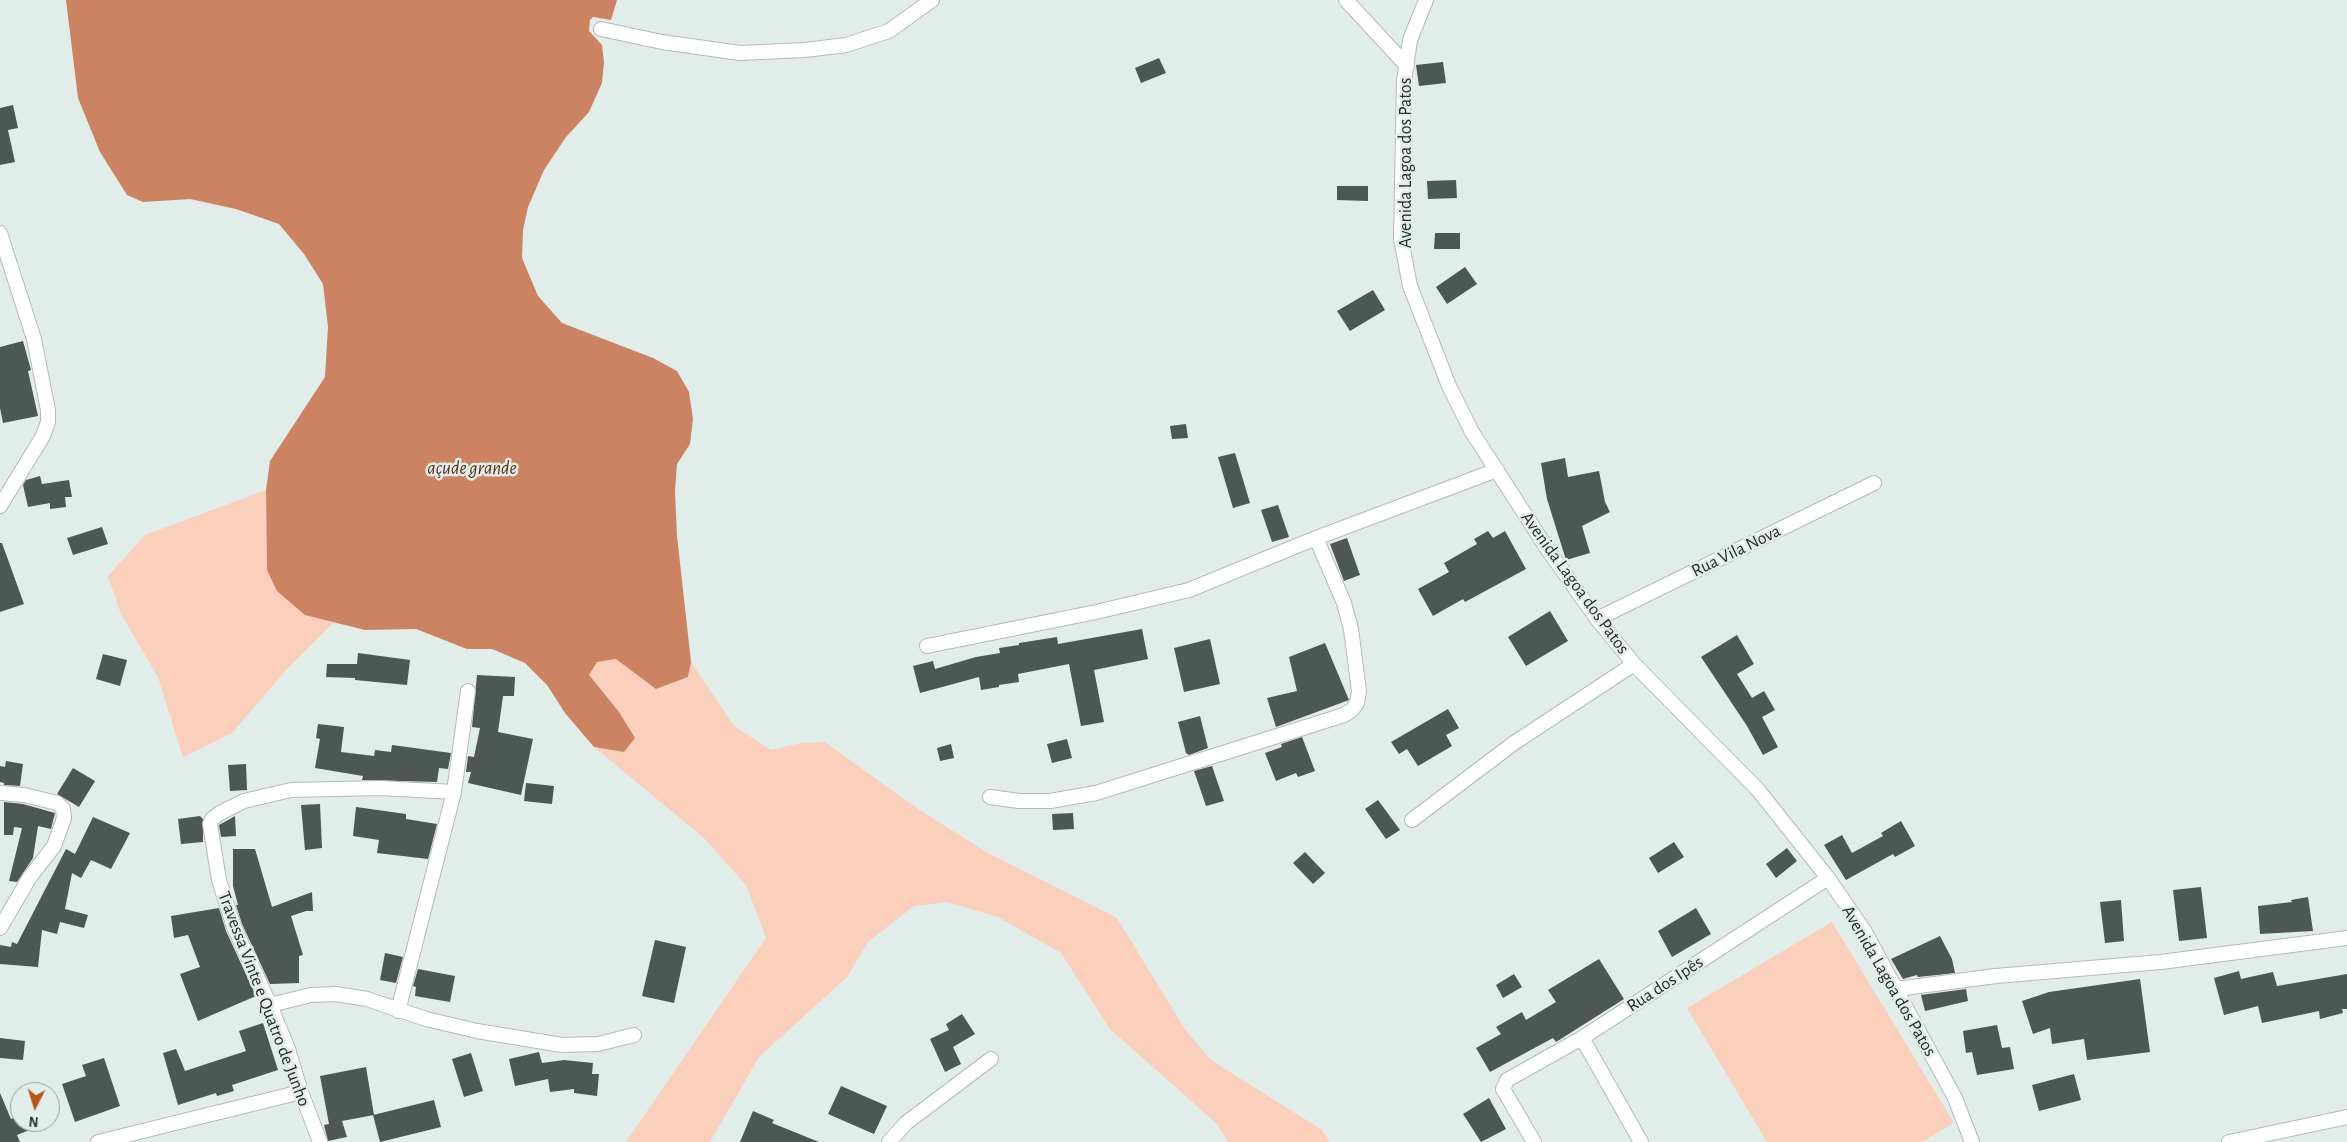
<!DOCTYPE html>
<html>
<head>
<meta charset="utf-8">
<style>
	body { margin:0 }
	#map { position:relative; width:2347px; height:1142px; overflow:hidden; background:#e1ede8; font-family:"Alegreya Sans",sans-serif }
	canvas { display:block }
	.north { position:absolute; left:10px; top:1082px; width:50px; height:50px; box-sizing:border-box; background:#e1ede8; border:1px solid #979f9c; border-radius:50%; rotate:185deg; font-size:14px; font-weight:700; line-height:20px; text-align:center; color:#272b29 }
	.north::after { content:''; display:block; margin:auto; width:18px; height:22px; background:#b8551b; clip-path:polygon(50% 0,100% 100%,50% 72%,0 100%) }
</style>
</head>
<body>
<div id="map">
<canvas width="2347" height="1142"></canvas>
<div class="north">N</div>
</div>
<script>
const c = document.querySelector('canvas').getContext('2d');
c.lineJoin = 'round';
function paint(path, color) {
  c.fillStyle = color;
  c.fill(path, 'evenodd');
}
function shape(rows) {
  const path = new Path2D();
  for (const r of rows) {
    path.moveTo(r[0], r[1]);
    for (let i = 2; i < r.length; i += 2) path.lineTo(r[i], r[i + 1]);
  }
  return path;
}
function stroke(path, color, width, dash) {
  c.strokeStyle = color;
  c.lineWidth = width;
  c.lineCap = dash ? 'butt' : 'round';
  c.setLineDash(dash || []);
  c.stroke(path);
}
function write(font, color, halo, rows, align = 'center') {
  c.font = font + ' "Alegreya Sans",sans-serif';
  c.lineWidth = 5;
  c.setLineDash([]);
  c.textBaseline = 'middle';
  c.strokeStyle = halo;
  c.fillStyle = color;
  for (const [text, x, y, turn = 0] of rows) {
    c.save();
    c.translate(x, y);
    c.rotate((+turn || 0) * Math.PI / 180);
    c.textAlign = isNaN(turn) ? turn : align;
    if (halo) c.strokeText(text, 0, 0);
    c.fillText(text, 0, 0);
    c.restore();
  }
}
paint(shape([
	[266,490,267,570,305,615,334,622,287,669,232,733,183,757,158,677,121,614,108,576,145,535],
	[616,659,656,689,688,677,691,662,734,726,771,750,801,743,825,742,915,807,988,853,1117,918,1184,1028,1211,1060,1322,1130,1329,1142,1228,1142,1217,1124,1110,1029,1061,953,998,917,947,902,914,906,868,942,847,977,759,1057,710,1142,626,1142,766,938,746,885,704,838,594,747,624,752,589,675,597,661],
	[1832,922,1954,1123,1922,1142,1767,1142,1687,1008]
]), '#facfbb');
paint(shape([
	[66,0,617,0,611,20,593,17,590,20,589,31,602,45,604,62,602,83,589,112,566,137,544,170,528,207,523,230,522,258,538,296,562,323,653,358,677,371,689,392,693,419,690,444,677,464,675,491,677,536,691,662,688,677,656,689,616,659,597,662,589,675,619,712,635,738,624,752,594,747,565,713,547,685,525,663,492,649,467,649,416,629,365,630,305,615,277,591,267,570,266,490,270,461,325,377,328,327,323,284,304,254,279,224,236,209,190,199,143,202,127,195,100,152,78,98]
]), '#cb8361');
paint(shape([
	[1159,58,1166,73,1141,83,1135,68],
	[1443,62,1446,83,1419,86,1416,65],
	[13,105,18,128,8,130,15,162,0,165,0,108],
	[1456,180,1457,198,1428,199,1427,181],
	[1337,186,1368,186,1368,201,1337,200],
	[1435,233,1460,233,1460,249,1434,249],
	[1465,267,1477,284,1447,304,1436,287],
	[1373,290,1385,310,1350,331,1337,311],
	[23,341,31,370,28,371,38,416,3,423,0,408,0,347],
	[1186,424,1188,438,1172,439,1170,426],
	[1235,453,1250,503,1233,508,1218,457],
	[1565,458,1568,477,1599,471,1605,502,1610,512,1582,526,1590,553,1566,560,1547,499,1541,463],
	[40,476,42,484,69,480,72,497,65,497,66,507,50,509,50,503,28,507,23,485,26,480],
	[1278,505,1289,537,1272,542,1261,510],
	[102,527,108,544,73,555,67,538],
	[1488,531,1493,538,1505,531,1526,569,1465,602,1463,599,1433,616,1418,589,1449,572,1444,563,1477,544,1474,539],
	[1347,538,1360,575,1344,581,1330,544],
	[0,543,2,543,24,604,0,612],
	[1550,611,1568,641,1526,666,1508,637],
	[1142,629,1148,659,1094,670,1104,722,1081,726,1069,664,1018,674,1019,682,999,685,999,687,981,690,979,677,920,693,913,666,933,661,935,669,976,657,1000,653,999,648,1019,645,1019,643,1057,637,1058,644],
	[1737,635,1754,664,1737,674,1752,698,1764,691,1775,710,1762,717,1778,747,1763,755,1747,726,1701,657],
	[1210,639,1220,684,1184,692,1174,648],
	[1325,643,1349,700,1276,727,1267,698,1297,691,1289,657],
	[358,653,410,660,407,685,355,680,355,678,326,677,327,664,357,664],
	[103,654,127,660,120,686,96,679],
	[477,675,515,677,514,696,503,696,498,732,533,739,521,795,468,783,471,772,466,772,468,756,474,757,480,728,472,727],
	[1448,709,1459,728,1446,735,1452,746,1418,766,1407,749,1399,754,1391,742],
	[1200,716,1208,748,1189,755,1186,753,1178,722],
	[318,724,344,727,341,752,374,756,375,750,391,752,392,745,451,753,448,769,439,768,437,782,362,780,363,776,315,768,320,739,316,738],
	[1302,737,1315,771,1298,777,1296,773,1276,781,1265,753,1282,747,1281,744],
	[1067,739,1072,758,1052,763,1047,744],
	[951,744,954,758,940,761,937,748],
	[6,761,23,764,20,786,4,785,4,783,0,782,0,766,5,767],
	[246,764,247,790,230,791,228,765],
	[1212,766,1224,801,1206,806,1194,771],
	[73,768,95,781,79,807,57,794],
	[526,783,554,786,552,804,524,801],
	[1378,800,1400,830,1386,839,1365,809],
	[4,802,23,804,55,813,51,829,38,826,33,858,17,882,9,881,22,828,14,827,13,835,4,835],
	[320,804,322,848,305,850,301,805],
	[356,807,406,814,406,819,437,824,428,859,377,853,379,840,353,836],
	[1073,813,1074,829,1053,830,1052,814],
	[200,816,203,819,203,842,181,844,178,819],
	[235,816,236,836,221,837,219,825],
	[93,817,130,833,111,869,91,860,81,878,72,873,65,909,88,915,84,928,60,922,57,934,42,930,38,967,0,964,0,945,11,947,12,942,17,944,66,849,75,854],
	[1901,821,1915,846,1895,857,1893,854,1846,880,1824,845,1842,835,1852,853,1883,836,1881,833],
	[1674,842,1684,857,1658,873,1649,858],
	[1787,848,1797,861,1776,878,1766,864],
	[233,849,255,849,272,907,312,892,313,911,306,911,291,916,303,955,299,956,299,983,270,984,242,924,236,905,238,905,233,886],
	[1305,852,1325,873,1313,884,1293,863],
	[2201,887,2207,938,2179,941,2173,890],
	[2308,897,2313,931,2260,934,2258,906,2292,902,2291,900],
	[2121,900,2124,941,2105,943,2100,902],
	[219,908,226,931,256,996,198,1021,180,974,200,967,188,935,174,938,171,916],
	[1696,908,1711,934,1672,957,1658,931],
	[1940,936,1952,959,1955,973,1918,977,1917,975,1903,979,1891,959],
	[655,940,686,947,674,1003,642,996],
	[385,953,403,957,396,983,380,980],
	[1599,959,1624,999,1556,1042,1553,1038,1490,1072,1476,1048,1501,1034,1496,1027,1522,1012,1526,1020,1556,1002,1548,990],
	[418,969,455,976,450,1002,415,996,416,987,413,986],
	[2239,971,2241,979,2273,972,2277,986,2347,974,2347,1009,2342,1009,2343,1013,2320,1019,2319,1011,2262,1023,2258,1006,2224,1015,2214,978],
	[1514,974,1522,987,1503,998,1496,985],
	[2140,979,2150,1052,2087,1060,2084,1039,2052,1044,2050,1028,2033,1034,2022,1001,2049,992],
	[1966,989,1968,1001,1925,1011,1921,995],
	[962,1014,975,1034,953,1047,961,1064,945,1072,930,1039,949,1030,946,1024],
	[263,1023,278,1070,232,1085,234,1091,217,1096,216,1093,178,1105,163,1053,176,1049,185,1071,246,1051,239,1031],
	[1997,1025,2002,1048,2010,1047,2014,1069,1977,1075,1972,1052,1966,1053,1963,1031],
	[0,1038,25,1041,23,1060,0,1058],
	[539,1052,542,1063,564,1060,593,1063,592,1074,599,1074,597,1096,574,1093,574,1089,550,1092,548,1079,515,1086,509,1059],
	[471,1053,483,1091,464,1097,452,1059],
	[104,1058,120,1106,75,1122,62,1084,86,1076,82,1065],
	[366,1067,374,1115,342,1121,347,1137,328,1141,324,1125,329,1124,320,1076],
	[2074,1074,2081,1100,2039,1111,2032,1085],
	[841,1086,887,1106,874,1134,828,1114],
	[0,1093,11,1119,20,1115,20,1122,47,1123,17,1135,20,1142,0,1142],
	[1489,1098,1506,1129,1481,1142,1463,1114],
	[434,1100,441,1127,380,1142,373,1115],
	[753,1111,774,1120,772,1123,819,1142,740,1142]
]), '#4d5753');
const minor = shape([
	[1346,0,1407,66],
	[1426,0,1410,40,1404,81,1401,239,1410,286,1449,386,1472,432,1546,547,1597,619,1634,664,1758,790,1828,878,1865,932,1955,1098,1972,1142],
	[601,29,662,42,740,53,805,50,846,45,889,31,932,0],
	[0,233,34,339,48,410,48,422,43,436,0,506],
	[1597,619,1874,483],
	[927,646,1096,612,1189,590,1316,538,1497,470],
	[0,793,24,795,57,803,63,809,64,818,54,846,30,877,0,928],
	[990,797,1019,801,1050,801,1096,793,1344,715,1352,710,1357,703,1359,691,1351,629,1344,603,1316,538],
	[1412,820,1514,743,1634,664],
	[1896,989,1996,976,2161,962,2347,938],
	[270,1005,311,995,336,994,367,999,426,1019,477,1031,562,1045,598,1044,634,1035],
	[398,1011,454,792,468,691],
	[1582,1038,1641,1142],
	[98,1142,301,1092],
	[320,1142,301,1092,288,1049,270,1005,234,927,219,880,210,824,212,819,220,813,244,801,291,790,380,788,454,792],
	[889,1142,906,1123,991,1059],
	[1534,1142,1503,1089,1507,1080,1582,1038,1828,878],
	[2229,1142,2347,1117]
]);
stroke(minor, '#b1bcb8', 16);
stroke(minor, '#fff', 14);
write('18px', '#272b29', '#e1ede8', [
	["Avenida Lagoa dos Patos",1406,163,-90],
	["Rua Vila Nova",1736,551,-26],
	["Avenida Lagoa dos Patos",1575,583,54],
	["Avenida Lagoa dos Patos",1889,981,60],
	["Rua dos Ipês",1665,984,-33],
	["Travessa Vinte e Quatro de Junho",264,999,69]
]);
write('italic 19px', '#5d2e15', '#e1ede8', [
	["açude grande",472,468]
]);
</script>
</body>
</html>
